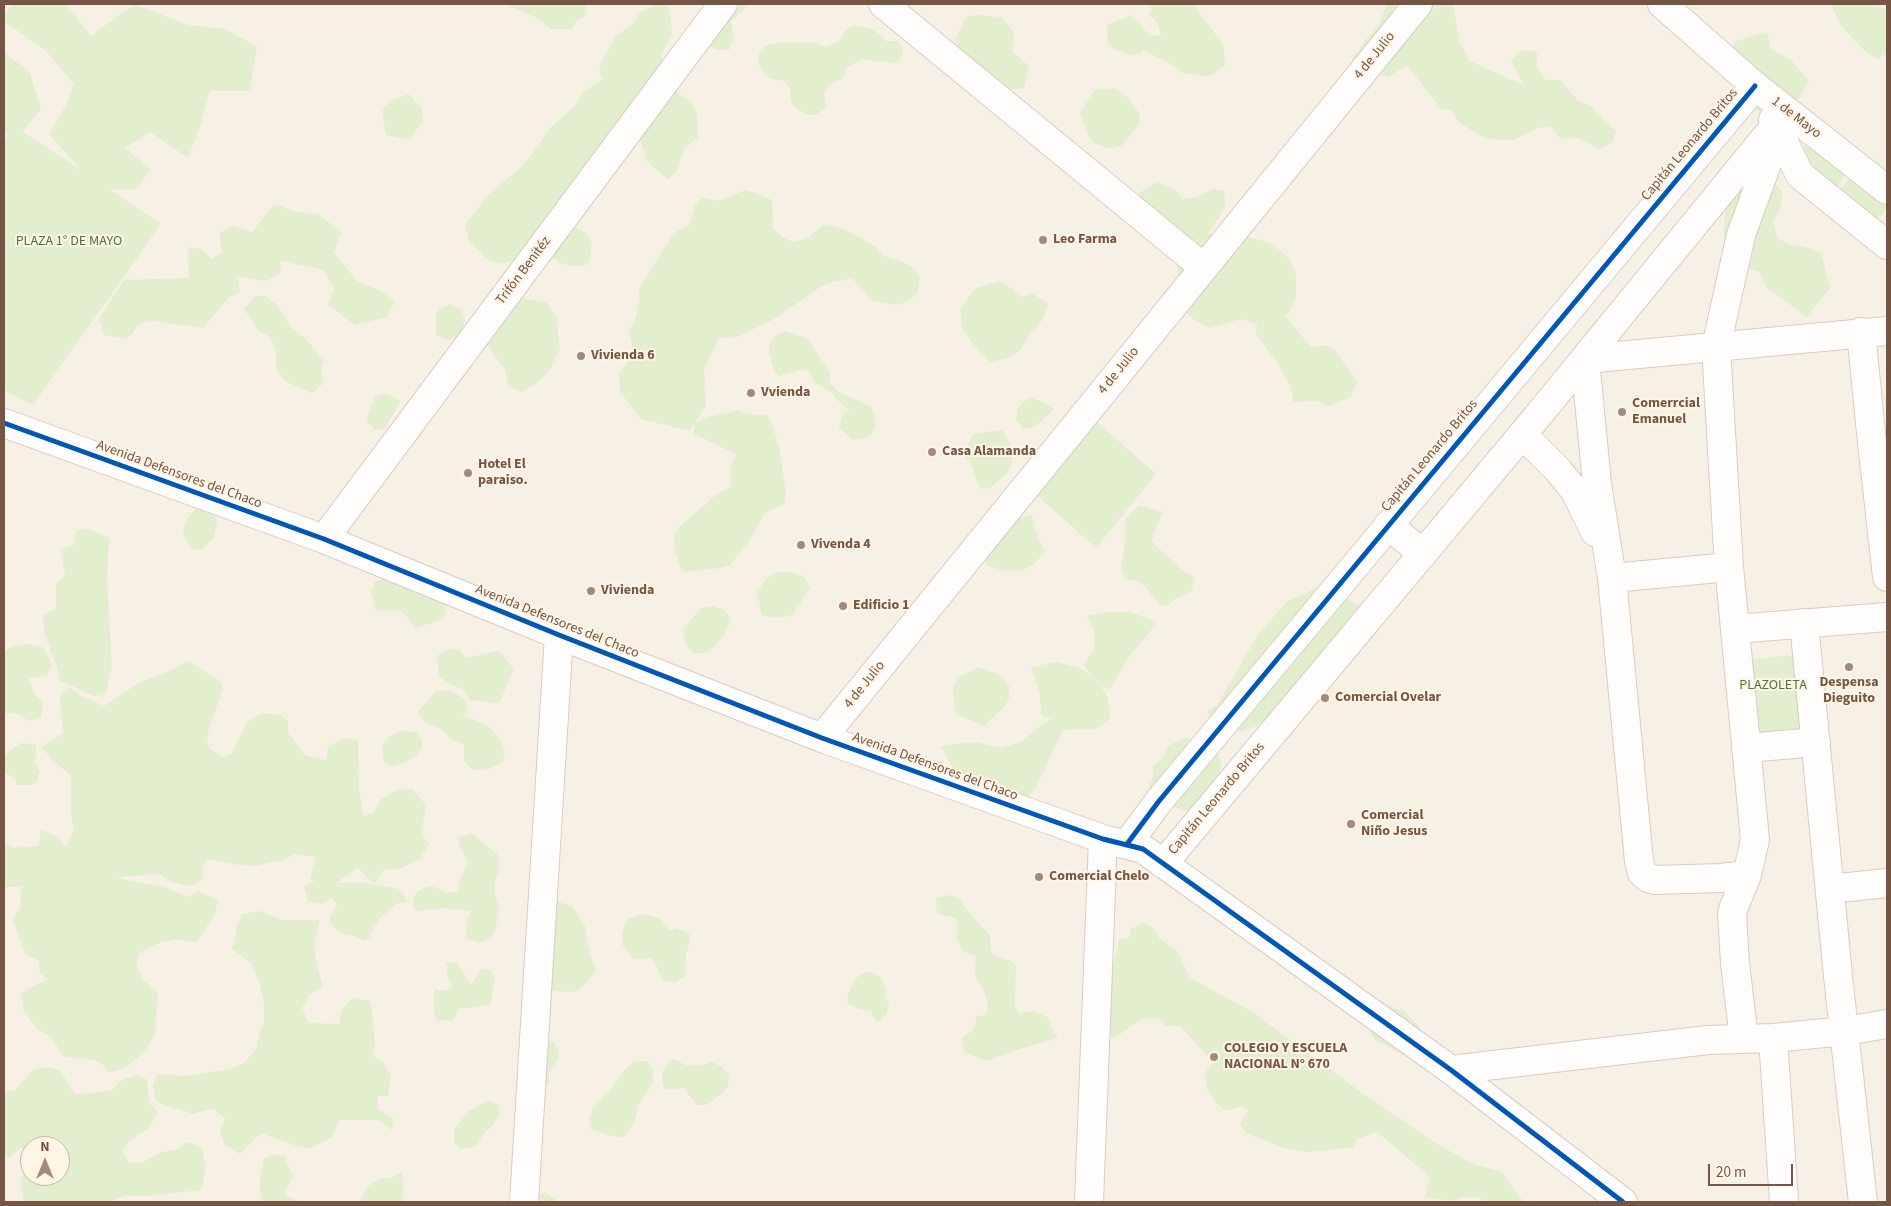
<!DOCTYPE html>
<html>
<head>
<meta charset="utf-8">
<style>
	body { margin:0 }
	#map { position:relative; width:1891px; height:1206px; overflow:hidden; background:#f7f0e5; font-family:"Source Sans 3",sans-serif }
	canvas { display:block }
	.frame { position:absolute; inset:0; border:5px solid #765544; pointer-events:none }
	.north { position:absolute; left:20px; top:1136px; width:50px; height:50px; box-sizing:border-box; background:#fff5e6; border:1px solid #c8b5a5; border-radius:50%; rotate:0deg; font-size:14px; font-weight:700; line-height:20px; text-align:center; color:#765544 }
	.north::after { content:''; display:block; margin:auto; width:18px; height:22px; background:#a38b7c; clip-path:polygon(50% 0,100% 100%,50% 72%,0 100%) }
	.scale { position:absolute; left:1708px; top:1164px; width:85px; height:22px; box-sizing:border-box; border:2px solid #765544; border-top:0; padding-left:6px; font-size:15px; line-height:18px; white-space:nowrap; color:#765544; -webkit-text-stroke:4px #fff5e6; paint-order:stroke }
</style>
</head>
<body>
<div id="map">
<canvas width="1891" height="1206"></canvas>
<div class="frame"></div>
<div class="north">N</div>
<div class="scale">20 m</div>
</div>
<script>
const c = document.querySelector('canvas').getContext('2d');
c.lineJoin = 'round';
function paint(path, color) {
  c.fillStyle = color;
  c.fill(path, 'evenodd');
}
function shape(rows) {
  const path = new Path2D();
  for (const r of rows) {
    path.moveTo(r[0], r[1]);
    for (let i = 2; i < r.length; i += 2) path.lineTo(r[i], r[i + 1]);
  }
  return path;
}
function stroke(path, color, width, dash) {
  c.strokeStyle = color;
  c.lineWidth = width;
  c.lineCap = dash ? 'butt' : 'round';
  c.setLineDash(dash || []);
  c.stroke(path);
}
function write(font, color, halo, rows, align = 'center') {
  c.font = font + ' "Source Sans 3",sans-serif';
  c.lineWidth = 4;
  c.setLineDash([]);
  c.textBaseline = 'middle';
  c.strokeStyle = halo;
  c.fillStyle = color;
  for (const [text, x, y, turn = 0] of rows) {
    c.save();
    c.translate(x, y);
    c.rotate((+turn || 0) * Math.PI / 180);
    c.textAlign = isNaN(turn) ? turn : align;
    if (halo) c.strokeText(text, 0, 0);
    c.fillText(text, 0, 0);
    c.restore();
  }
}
paint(shape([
	[11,4,69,4,69,8,91,36,134,4,188,25,226,29,257,47,250,91,210,91,200,127,188,158,150,132,125,148,151,170,134,190,109,189,161,224,33,405,4,390,4,143,8,134,4,133,4,53,29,71,41,108,23,132,81,170,49,134,66,105,74,84,47,52,4,21,4,16],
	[505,4,585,4,587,7,585,16,577,20,571,29,551,29,537,18],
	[655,4,668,6,670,12,672,34,662,53,663,69,669,86,692,103,697,113,698,137,684,149,678,169,668,180,647,161,643,146,630,128,574,226,588,235,592,244,590,262,583,266,571,266,560,263,552,256,521,259,505,263,491,262,469,241,465,225,488,195,520,168,532,154,550,128,574,107,582,93,603,79,599,72,601,62,616,36,635,22,639,13],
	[718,4,748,4,731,22,734,37,729,50,716,50,706,44],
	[1146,4,1196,4,1200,14,1223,44,1225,65,1213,74,1206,77,1183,73,1174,66,1143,50,1140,54,1132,55,1113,49,1108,44,1107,25,1131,15,1150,36,1161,35,1157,22,1149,15,1152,8],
	[1386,4,1453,4,1460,43,1468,60,1525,86,1511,61,1521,50,1537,52,1537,68,1546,80,1560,80,1579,102,1591,106,1616,131,1612,142,1598,150,1588,142,1577,138,1562,139,1556,134,1552,127,1537,128,1514,140,1486,139,1460,123,1452,111,1440,108,1407,65,1388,77,1363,71,1352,59,1382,18],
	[1834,4,1873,4,1886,9,1887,4,1887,56,1882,54,1880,60,1868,54,1841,26,1832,6],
	[977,15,1001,17,1014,32,1013,52,1029,66,1024,89,996,88,962,60,955,39,966,17],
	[854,25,872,29,882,36,885,41,898,41,902,46,903,53,899,60,892,63,863,59,847,67,844,78,829,85,824,92,826,108,816,115,808,115,796,109,791,101,790,89,788,85,782,80,771,79,763,73,758,62,759,54,764,46,778,43,789,42,813,43,827,47,840,40,846,30],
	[1767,32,1771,49,1791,60,1809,81,1795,104,1776,113,1757,111,1748,101,1731,56,1733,42],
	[1098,88,1106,90,1114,88,1121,92,1131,101,1140,115,1139,124,1130,136,1121,146,1113,148,1105,147,1097,145,1090,139,1080,113,1091,95],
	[409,94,422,109,423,122,408,140,386,135,383,120,383,108,392,100],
	[1806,142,1852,146,1863,152,1867,155,1867,160,1850,167,1834,192,1828,181,1819,171,1811,167,1801,153],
	[1879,161,1887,177,1886,209,1875,222,1852,236,1836,218,1832,201,1858,167],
	[1768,177,1782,191,1782,202,1779,212,1773,221,1777,237,1787,244,1805,247,1821,253,1830,288,1807,317,1767,288,1759,271,1746,268,1730,252,1724,240,1726,185],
	[1157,182,1174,189,1183,199,1197,197,1213,189,1224,191,1225,207,1208,235,1220,229,1271,243,1290,259,1296,275,1296,298,1289,313,1285,316,1311,347,1321,345,1333,348,1357,381,1351,397,1329,406,1315,401,1294,402,1289,383,1277,362,1256,334,1257,324,1241,319,1209,328,1193,319,1184,310,1176,291,1179,259,1197,241,1184,237,1146,210,1139,193],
	[746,190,772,200,773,229,784,238,794,242,809,237,824,224,836,226,863,239,877,248,884,256,898,260,912,267,920,277,918,292,908,301,898,305,871,300,852,278,825,284,772,320,737,337,719,338,704,369,706,406,695,423,709,417,738,410,748,414,767,415,773,427,779,447,786,493,784,504,765,513,748,543,730,565,719,568,686,572,680,567,675,551,674,538,678,528,717,494,731,487,730,468,736,454,694,434,694,424,689,431,641,419,620,392,619,373,634,355,629,331,636,317,639,302,639,288,674,233,689,225,694,207,702,197,718,201],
	[274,204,297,212,318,214,341,232,334,253,357,281,381,291,394,302,387,317,355,325,328,305,334,288,324,270,281,261,280,274,266,281,238,277,240,292,228,298,203,328,148,320,139,324,131,335,125,339,104,335,99,319,124,280,189,278,188,247,201,249,212,259,222,253,219,233,232,226,252,232],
	[1000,281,1014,290,1020,297,1032,293,1048,304,1043,319,1029,335,1021,349,1011,357,991,362,974,345,962,328,960,309,976,288],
	[255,296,265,296,275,303,286,318,290,327,304,337,324,361,321,370,324,383,312,393,285,381,276,369,276,348,268,336,259,331,244,309],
	[495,298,522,298,546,302,556,316,560,348,549,371,537,383,522,392,509,387,505,369,494,356,483,335],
	[450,304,461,310,465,318,464,329,456,339,448,340,436,335,436,314,440,309],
	[785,331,808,339,830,373,830,383,839,392,871,407,876,422,873,432,867,438,852,439,839,428,842,415,850,410,841,404,832,393,815,383,808,371,803,369,779,376,774,370,769,353,769,347,775,336],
	[387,393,401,401,385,428,376,430,366,421,375,397],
	[1029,397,1043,402,1054,409,1035,427,1023,429,1016,420,1018,408],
	[1089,415,1156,474,1096,548,1030,489],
	[1002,430,1010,443,1012,463,1007,473,990,488,981,489,974,474,973,467,963,454,973,434],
	[1139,505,1163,512,1151,541,1182,570,1195,578,1191,592,1175,599,1167,606,1160,605,1141,582,1125,579,1121,564,1125,545,1125,520],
	[195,509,206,509,214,513,217,523,214,538,200,550,192,548,185,538,183,531,187,519],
	[1032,515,1035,529,1045,552,1033,565,1020,571,1001,570,987,565,984,549,1015,519],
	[88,529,109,538,107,578,112,667,105,695,94,696,59,680,57,667,45,634,42,615,56,608,56,584,65,576,61,549,73,545,76,531],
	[788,572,803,576,810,587,793,615,779,618,762,615,757,592,763,583,773,573],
	[395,577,408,583,414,591,440,594,446,612,444,619,415,628,406,616,399,610,376,611,371,592,375,581],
	[1330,582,1352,602,1367,611,1289,702,1257,726,1232,734,1223,732,1207,711,1217,705,1259,633,1288,601],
	[712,606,725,610,731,621,724,635,715,646,705,653,693,653,685,643,684,628,701,608],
	[1109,612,1130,612,1158,622,1131,654,1110,689,1101,686,1108,699,1110,719,1096,729,1063,730,1037,785,1026,800,956,775,941,746,976,742,1001,748,1021,742,1039,727,1051,719,1041,715,1040,695,1031,667,1056,662,1082,669,1092,677,1084,665,1094,649,1094,631,1087,616],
	[27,644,44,648,52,664,47,675,29,678,35,695,43,702,41,718,28,721,20,714,4,713,4,652,12,646],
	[448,649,460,650,465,658,499,651,514,669,499,703,470,700,462,689,451,685,439,676,437,656],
	[1793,655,1802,729,1757,742,1746,660],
	[188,661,220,681,223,690,210,724,207,739,209,748,223,757,231,754,247,722,261,713,280,715,288,721,288,733,305,755,326,760,328,746,346,738,358,740,359,792,364,816,373,814,380,800,396,790,412,789,425,804,425,814,422,828,423,836,429,845,424,851,421,858,402,868,384,870,374,884,358,868,336,883,360,882,399,889,403,893,408,902,396,904,379,919,370,934,371,936,365,941,351,935,343,934,332,926,330,918,337,904,332,897,323,904,308,901,304,887,315,881,310,880,315,857,295,854,283,860,255,866,238,865,207,859,202,867,203,878,195,884,187,886,169,881,161,875,153,874,116,878,167,888,189,897,197,891,218,900,215,914,196,943,177,939,156,944,138,954,137,968,144,981,158,993,155,1035,144,1052,125,1068,108,1073,103,1065,94,1060,64,1057,51,1037,37,1029,24,1012,21,994,31,987,48,979,40,973,39,960,26,955,13,920,20,908,21,887,4,887,4,842,13,848,39,846,41,830,54,835,66,847,74,831,71,813,71,776,55,762,41,747,63,733,60,696,69,687,80,695,104,706,142,681,164,674],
	[978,667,1002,676,1009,685,1009,699,1004,707,984,726,955,714,953,687,959,677],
	[448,690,459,695,464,699,467,708,463,717,472,719,488,726,498,736,505,750,503,762,488,769,473,770,464,761,464,744,452,740,440,728,424,722,418,711,428,701,436,691],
	[400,731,417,732,423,744,417,755,404,763,390,767,383,760,382,748,386,739],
	[1184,738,1204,739,1217,752,1222,766,1217,776,1217,785,1192,811,1180,810,1152,796,1149,787,1153,776,1153,766,1163,758,1168,746],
	[21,743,36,745,35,764,40,771,36,783,31,785,17,785,15,778,6,774,4,776,4,755],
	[470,832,498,855,499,868,495,882,495,893,499,910,495,932,487,940,479,943,467,939,466,930,468,917,471,911,443,908,416,911,413,907,414,897,418,891,429,886,438,888,447,893,457,892,460,879,468,861,459,846,459,837,467,835],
	[950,895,958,898,978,923,990,935,991,954,1009,960,1016,965,1015,1005,1018,1013,1034,1011,1049,1018,1052,1030,1058,1038,1013,1051,987,1061,964,1052,962,1038,974,1029,977,1016,986,1015,988,1005,985,993,975,976,976,956,962,951,957,938,957,918,940,915,936,909,937,898],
	[558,902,572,906,585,926,588,945,596,972,579,990,571,992,548,991,532,918],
	[260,911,282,920,320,920,314,944,316,962,323,987,310,994,302,1008,309,1023,339,1024,341,1010,352,999,371,1001,375,1044,372,1055,382,1061,391,1075,388,1096,378,1096,377,1109,393,1118,392,1130,378,1120,340,1120,332,1137,310,1149,297,1146,261,1133,240,1154,224,1144,220,1131,225,1118,212,1108,193,1114,161,1104,155,1098,153,1085,158,1074,184,1076,230,1069,245,1062,256,1049,259,1034,264,1022,264,1003,259,981,251,963,232,949,238,923,242,914],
	[645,914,661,919,669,931,676,928,689,933,690,941,686,955,685,976,675,983,663,980,652,958,634,959,623,947,622,933,627,919],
	[1144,923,1153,928,1159,938,1178,952,1190,978,1251,1011,1358,1090,1431,1140,1470,1163,1502,1172,1520,1198,1527,1202,1486,1202,1479,1198,1464,1197,1450,1201,1425,1197,1430,1177,1377,1132,1355,1140,1355,1147,1309,1152,1283,1148,1246,1133,1240,1125,1248,1110,1242,1106,1226,1111,1216,1103,1207,1089,1205,1073,1213,1062,1180,1026,1164,1026,1158,1018,1140,1020,1113,1039,1107,1036,1110,982,1119,939,1130,937,1130,929],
	[446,962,457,963,471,985,482,969,490,970,495,979,490,1005,459,1009,453,1021,436,1020,434,1012,434,989,444,991,452,987,448,978],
	[872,972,880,977,886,989,885,998,889,1004,886,1015,880,1021,876,1021,871,1011,858,1009,847,1003,848,995,855,979,863,973],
	[1382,1004,1404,1011,1419,1027,1422,1034,1411,1057,1403,1055,1374,1039,1366,1022],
	[546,1041,554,1042,558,1050,559,1058,549,1072,549,1082,544,1090],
	[670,1060,676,1060,685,1065,699,1066,712,1062,722,1067,729,1075,728,1085,723,1093,706,1105,697,1105,684,1088,666,1090,663,1085,662,1076,665,1066],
	[635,1061,647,1061,653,1069,653,1074,652,1084,639,1104,634,1123,623,1138,608,1135,591,1129,589,1118,593,1108,608,1093,625,1069],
	[48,1067,60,1070,75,1095,112,1090,122,1080,139,1075,147,1080,150,1104,158,1112,149,1128,129,1141,122,1151,129,1163,143,1162,159,1153,178,1149,186,1142,202,1148,206,1170,201,1190,148,1196,125,1196,109,1202,24,1202,20,1182,24,1170,30,1162,30,1176,60,1176,60,1146,30,1146,30,1149,20,1148,8,1158,4,1154,4,1092,15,1090,34,1069],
	[487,1101,493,1102,499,1106,499,1116,491,1127,483,1134,477,1146,461,1149,454,1142,454,1130,467,1112],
	[273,1155,284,1156,293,1176,284,1195,302,1202,262,1202,259,1185,264,1159],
	[402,1172,403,1199,405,1202,360,1202,367,1187,380,1178,391,1178],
	[545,1192,556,1200,557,1202,534,1202,533,1199]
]), '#e2eece');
const minor = shape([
	[883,4,1203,267],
	[1662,4,1755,86,1887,190],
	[1773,120,1800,175,1887,245],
	[1861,332,1871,433,1887,577],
	[4,423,324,539,559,635,822,738,1103,839,1143,849,1451,1070,1623,1202],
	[1523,435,1558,470,1575,491,1595,532],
	[1388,525,1423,554],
	[324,539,723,4],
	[1729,567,1716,347,1741,235,1769,158,1774,134],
	[1612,578,1729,567,1735,629,1887,617],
	[1804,623,1838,976,1863,1202],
	[1735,629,1755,840,1747,875,1732,912,1735,963,1744,1039],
	[822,738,1418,4],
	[1747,748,1816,742],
	[1127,844,1159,801,1755,86],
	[1163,864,1532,423,1787,111],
	[1747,875,1721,878,1655,880,1648,878,1642,873,1639,861,1612,578,1597,484,1585,359,1887,331],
	[1830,889,1887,883],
	[1773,1038,1784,1202],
	[1451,1070,1708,1040,1773,1038,1845,1031,1887,1024],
	[524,1202,559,635],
	[1089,1202,1103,839]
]);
stroke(minor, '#d8cdc3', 30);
stroke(minor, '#fefdfb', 28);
stroke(shape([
	[4,423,324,539,559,635,822,738,1103,839,1143,849,1451,1070,1623,1202],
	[1127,844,1159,801,1755,86]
]), '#0057b8', 5);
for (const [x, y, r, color] of [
	[1043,240,5,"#a38b7c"],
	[581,356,5,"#a38b7c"],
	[751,393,5,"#a38b7c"],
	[1622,412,5,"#a38b7c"],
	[932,452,5,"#a38b7c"],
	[468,473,5,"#a38b7c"],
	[801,545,5,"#a38b7c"],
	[591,591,5,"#a38b7c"],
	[843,606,5,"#a38b7c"],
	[1849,667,5,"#a38b7c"],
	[1325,698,5,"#a38b7c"],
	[1351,824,5,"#a38b7c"],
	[1039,877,5,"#a38b7c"],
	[1214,1057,5,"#a38b7c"]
]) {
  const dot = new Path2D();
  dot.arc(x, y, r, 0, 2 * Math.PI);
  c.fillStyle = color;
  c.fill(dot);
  stroke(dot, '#fff5e6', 2);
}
write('14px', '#765544', '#fff5e6', [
	["4 de Julio",1375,56,-51],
	["1 de Mayo",1796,118,38],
	["Capitán Leonardo Britos",1690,145,-50],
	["Trifón Benitéz",524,271,-53],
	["4 de Julio",1119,371,-51],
	["Capitán Leonardo Britos",1430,456,-50],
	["Avenida Defensores del Chaco",179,475,20],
	["Avenida Defensores del Chaco",557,622,22],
	["4 de Julio",865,685,-51],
	["Avenida Defensores del Chaco",935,767,20],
	["Capitán Leonardo Britos",1217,799,-50]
]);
write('bold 14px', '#765544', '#fff5e6', [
	["Leo Farma",1053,240],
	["Vivienda 6",591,356],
	["Vvienda",761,393],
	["Comerrcial",1632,404],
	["Emanuel",1632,420],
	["Casa Alamanda",942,452],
	["Hotel El",478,465],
	["paraiso.",478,481],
	["Vivenda 4",811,545],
	["Vivienda",601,591],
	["Edificio 1",853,606],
	["Despensa",1849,683,"center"],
	["Dieguito",1849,699,"center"],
	["Comercial Ovelar",1335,698],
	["Comercial",1361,816],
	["Niño Jesus",1361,832],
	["Comercial Chelo",1049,877],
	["COLEGIO Y ESCUELA",1224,1049],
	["NACIONAL N° 670",1224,1065]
], 'left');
write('14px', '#4c7739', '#fff5e6', [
	["PLAZA 1° DE MAYO",69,242],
	["PLAZOLETA",1773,686]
]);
</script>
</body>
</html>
